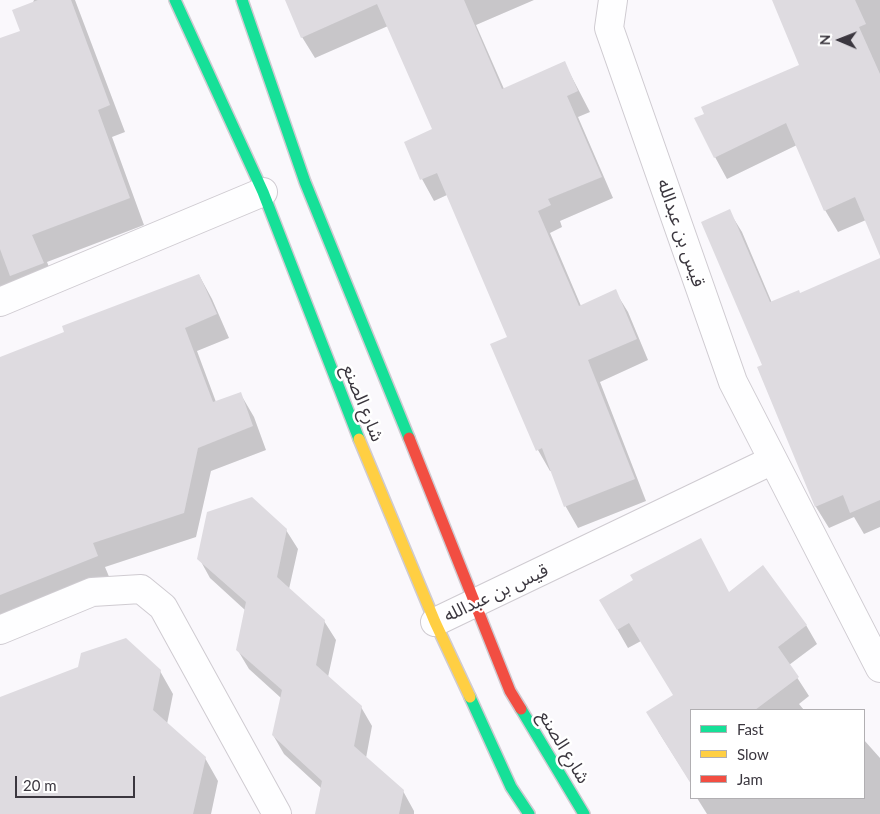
<!DOCTYPE html>
<html>
<head>
<meta charset="utf-8">
<style>
	body { margin:0 }
	#map { position:relative; width:880px; height:814px; overflow:hidden; background:#faf8fc; font-family:Lato,sans-serif }
	canvas { display:block }
	.legend { position:absolute; left:690px; top:709px; width:175px; height:90px; box-sizing:border-box; background:#fff; border:1px solid #b1afb2; margin:0; padding:6px 9px; list-style:none; font-size:15px; color:#3b373f }
	.legend li { display:flex; align-items:center; gap:10px; height:25px }
	.legend b { width:25px; border:1px solid #b1afb2 }
	.north { position:absolute; left:815px; top:15px; width:50px; height:50px; -webkit-text-stroke:4px #fff; paint-order:stroke; rotate:271deg; font-size:14px; font-weight:700; line-height:20px; text-align:center; color:#3b373f }
	.north::after { content:''; display:block; margin:auto; width:18px; height:22px; background:#3b373f; clip-path:polygon(50% 0,100% 100%,50% 72%,0 100%) }
	.scale { position:absolute; left:15px; top:776px; width:120px; height:22px; box-sizing:border-box; border:2px solid #3b373f; border-top:0; padding-left:6px; font-size:15px; line-height:18px; white-space:nowrap; color:#3b373f; -webkit-text-stroke:4px #fff; paint-order:stroke }
</style>
</head>
<body>
<div id="map">
<canvas width="880" height="814"></canvas>
<ul class="legend">
<li><b style="height:6px;background:#16e098"></b>Fast</li>
<li><b style="height:6px;background:#ffcf43"></b>Slow</li>
<li><b style="height:6px;background:#f24e42"></b>Jam</li>
</ul>
<div class="north">N</div>
<div class="scale">20 m</div>
</div>
<script>
const c = document.querySelector('canvas').getContext('2d');
c.lineJoin = 'round';
function paint(path, color) {
  c.fillStyle = color;
  c.fill(path, 'evenodd');
}
function shape(rows) {
  const path = new Path2D();
  for (const r of rows) {
    path.moveTo(r[0], r[1]);
    for (let i = 2; i < r.length; i += 2) path.lineTo(r[i], r[i + 1]);
  }
  return path;
}
function stroke(path, color, width, dash) {
  c.strokeStyle = color;
  c.lineWidth = width;
  c.lineCap = dash ? 'butt' : 'round';
  c.setLineDash(dash || []);
  c.stroke(path);
}
function write(font, color, halo, rows, align = 'center') {
  c.font = font + ' Lato,"Noto Sans Arabic",sans-serif';
  c.lineWidth = 5;
  c.setLineDash([]);
  c.textBaseline = 'middle';
  c.strokeStyle = halo;
  c.fillStyle = color;
  for (const [text, x, y, turn = 0] of rows) {
    c.save();
    c.translate(x, y);
    c.rotate((+turn || 0) * Math.PI / 180);
    c.textAlign = isNaN(turn) ? turn : align;
    if (halo) c.strokeText(text, 0, 0);
    c.fillText(text, 0, 0);
    c.restore();
  }
}
paint(shape([
	[34,0,75,0,125,132,112,137,144,225,47,262,58,290,0,313,0,40,21,32],
	[287,0,534,0,476,25,504,89,564,62,590,112,578,117,613,198,560,221,562,227,550,233,581,306,615,291,628,312,648,360,600,382,646,501,578,528,566,507,552,471,550,471,538,450,509,338,447,195,434,201,422,179,406,142,434,130,388,26,315,58,302,37],
	[773,0,880,0,880,253,866,220,838,232,825,210,797,145,727,179,715,157,801,65],
	[729,211,742,232,772,303,800,295,880,260,880,527,864,534,854,517,829,528,816,507,758,368,764,365],
	[199,275,212,299,229,338,197,351,216,402,240,393,254,417,266,450,211,471,196,537,105,567,110,579,0,633,0,358,66,333],
	[286,530,298,549,289,589,324,621,336,640,328,677,361,707,372,726,366,758,403,791,414,811,414,814,317,814,322,789,284,754,273,735,281,698,249,669,237,649,245,610,210,578,199,558],
	[729,593,806,625,817,644,789,665,809,696,799,704,804,710,691,710,691,783,658,731,674,695,641,641,628,648,601,601],
	[160,671,173,694,167,724,205,758,218,781,211,814,0,814,0,712],
	[864,740,880,758,880,814,707,814,697,798,864,798]
]), '#0003');
paint(shape([
	[38,0,71,0,110,105,98,110,130,198,32,235,44,263,10,276,0,249,0,38,20,31,12,10],
	[285,0,464,0,502,89,565,61,578,91,567,96,602,177,548,199,551,205,538,211,579,306,616,289,637,339,588,360,635,479,564,507,542,448,536,451,490,344,507,337,437,173,420,180,404,142,432,129,377,4,301,38],
	[772,0,855,0,866,24,859,27,880,74,880,256,855,197,824,211,786,123,714,158,694,118,704,114,701,107,799,65],
	[730,209,770,302,799,290,800,293,880,258,880,500,850,513,843,495,815,507,757,367,762,365,701,222],
	[199,274,217,314,185,328,213,402,241,392,253,426,198,448,184,513,93,543,98,556,0,595,0,357,64,332,62,326],
	[252,497,287,529,277,577,325,620,316,665,362,706,354,746,404,790,399,814,315,814,322,781,272,735,282,690,236,650,246,602,197,559,207,512],
	[701,538,729,592,763,565,807,625,778,647,799,677,755,710,691,710,691,784,646,712,673,695,629,623,617,630,599,600,633,580,630,575],
	[126,638,161,670,153,710,206,757,193,814,0,814,0,697,78,667,81,653]
]), '#dedbe0');
const street = shape([
	[613,0,609,28,733,382,880,668],
	[0,302,263,192],
	[435,622,773,460],
	[0,630,92,592,141,589,163,607,277,814]
]);
const fast = shape([
	[175,0,263,192,359,439],
	[242,0,305,182,409,438],
	[470,697,511,787,529,814],
	[521,709,584,814]
]);
const slow = shape([
	[359,439,435,622,470,697]
]);
const jam = shape([
	[409,438,510,691,521,709]
]);
stroke(street, '#cfcbd1', 30);
stroke(fast, '#cfcbd1', 14);
stroke(slow, '#cfcbd1', 14);
stroke(jam, '#cfcbd1', 14);
stroke(street, '#fefeff', 28);
stroke(fast, '#16e098', 11);
stroke(slow, '#ffcf43', 11);
stroke(jam, '#f24e42', 11);
write('18px', '#3b373f', '#fff', [
	["قيس بن عبدالله",681,233,71],
	["شارع الصنع",363,403,68],
	["قيس بن عبدالله",496,593,-25],
	["شارع الصنع",564,747,59]
]);
</script>
</body>
</html>
